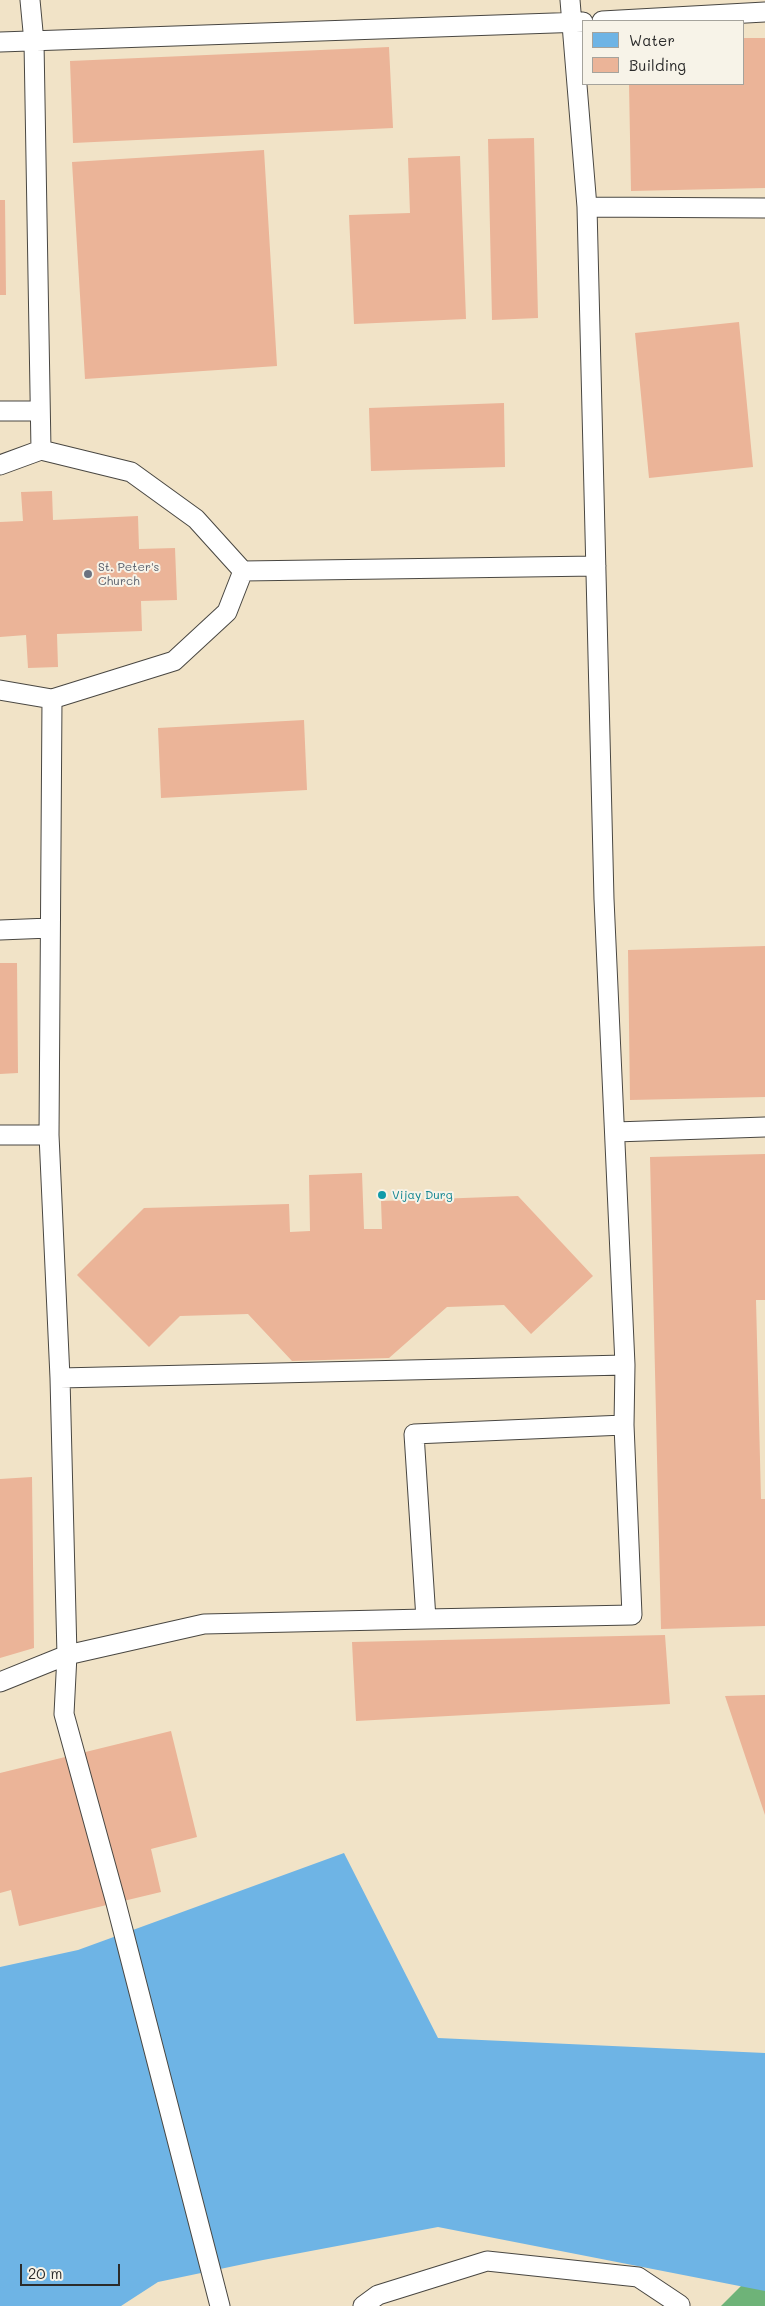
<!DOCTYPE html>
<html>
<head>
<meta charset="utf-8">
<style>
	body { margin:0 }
	#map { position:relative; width:765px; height:2306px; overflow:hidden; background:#f1e3c7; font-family:Mali,sans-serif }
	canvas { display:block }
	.legend { position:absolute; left:582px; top:20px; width:162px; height:65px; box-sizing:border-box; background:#f7f3e8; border:1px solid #a5a39c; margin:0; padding:6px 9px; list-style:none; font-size:15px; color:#2b2b2b }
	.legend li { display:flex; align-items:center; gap:10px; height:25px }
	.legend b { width:25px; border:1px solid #a5a39c }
	.scale { position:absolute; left:20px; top:2264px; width:100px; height:22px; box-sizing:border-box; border:2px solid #2b2b2b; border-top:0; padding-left:6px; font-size:15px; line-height:18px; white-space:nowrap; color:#2b2b2b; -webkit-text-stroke:4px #f7f3e8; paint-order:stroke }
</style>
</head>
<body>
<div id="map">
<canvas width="765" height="2306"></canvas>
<ul class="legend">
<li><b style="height:14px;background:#6eb4e5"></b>Water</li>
<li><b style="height:14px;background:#ebb498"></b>Building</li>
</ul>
<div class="scale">20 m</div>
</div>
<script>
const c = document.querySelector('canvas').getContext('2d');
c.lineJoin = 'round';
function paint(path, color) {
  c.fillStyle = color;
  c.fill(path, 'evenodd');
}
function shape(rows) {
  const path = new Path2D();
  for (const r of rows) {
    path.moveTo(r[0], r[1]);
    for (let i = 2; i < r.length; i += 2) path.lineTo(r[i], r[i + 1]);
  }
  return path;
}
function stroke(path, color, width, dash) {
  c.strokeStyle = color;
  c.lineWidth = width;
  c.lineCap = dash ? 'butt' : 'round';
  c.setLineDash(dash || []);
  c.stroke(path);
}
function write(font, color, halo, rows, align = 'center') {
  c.font = font + ' Mali,sans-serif';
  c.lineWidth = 4;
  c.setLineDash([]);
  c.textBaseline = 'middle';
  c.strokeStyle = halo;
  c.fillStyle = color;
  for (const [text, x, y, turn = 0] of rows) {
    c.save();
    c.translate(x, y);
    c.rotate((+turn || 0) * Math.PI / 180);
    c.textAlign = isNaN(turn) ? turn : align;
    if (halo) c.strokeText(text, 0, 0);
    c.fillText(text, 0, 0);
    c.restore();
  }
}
paint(shape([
	[765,2262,765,2306,721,2306]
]), '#6eb378');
paint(shape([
	[344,1853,438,2038,765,2053,765,2291,438,2227,263,2260,158,2282,121,2306,0,2306,0,1967,78,1950]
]), '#6eb4e5');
paint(shape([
	[744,38,765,38,765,188,631,191,629,84,744,84],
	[389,47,393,128,73,143,70,61],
	[534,138,538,318,492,320,488,139],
	[264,150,277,366,85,379,72,162],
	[460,156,466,319,354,324,349,215,410,213,408,158],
	[0,200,5,200,6,295,0,295],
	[739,322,753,467,649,478,635,333],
	[504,403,505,467,371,471,369,408],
	[52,491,53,520,138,516,139,549,175,548,177,600,141,601,142,631,57,634,58,667,28,668,26,635,0,637,0,522,23,521,21,492],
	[304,720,307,790,161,798,158,728],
	[765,946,765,1097,630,1100,628,950],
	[0,963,17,963,18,1073,0,1074],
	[765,1154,765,1300,756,1300,761,1499,765,1499,765,1626,661,1629,650,1157],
	[362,1173,364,1229,382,1229,381,1201,518,1196,593,1276,531,1334,504,1305,447,1307,389,1358,292,1361,248,1314,180,1316,149,1347,77,1275,144,1208,289,1204,290,1232,310,1231,309,1175],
	[32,1477,34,1648,0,1658,0,1479],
	[665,1635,670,1704,356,1721,352,1642],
	[765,1695,765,1815,725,1696],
	[171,1731,197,1837,151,1849,161,1892,19,1926,11,1890,0,1893,0,1773]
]), '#ebb498');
const lane = shape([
	[30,0,34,42,41,450],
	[602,21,765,12],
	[0,42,583,22],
	[587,207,765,208],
	[0,411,40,411],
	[0,465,41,450,131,472,196,519,243,571,596,566],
	[0,690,52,699,174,661,227,612,243,571],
	[52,699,49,1135,60,1378,67,1655,64,1714,116,1903,220,2306],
	[0,930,50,928],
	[615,1132,765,1127],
	[0,1135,49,1135],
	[60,1378,625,1365,604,899,587,207,570,0],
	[624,1425,414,1434,426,1619,632,1615,624,1425,625,1365],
	[0,1682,67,1655,204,1624,426,1619],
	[363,2306,378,2295,487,2261,638,2277,680,2305]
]);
stroke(lane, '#494742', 21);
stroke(lane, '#fff', 19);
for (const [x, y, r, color] of [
	[88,574,5,"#6b7280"],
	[382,1195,5,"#0f9aa8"]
]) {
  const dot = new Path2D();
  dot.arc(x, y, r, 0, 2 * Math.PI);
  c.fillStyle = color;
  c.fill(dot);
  stroke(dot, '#f7f3e8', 2);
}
write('12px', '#5b616d', '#f7f3e8', [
	["St. Peter's",98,567],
	["Church",98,581]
], 'left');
write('12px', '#0d838f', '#f7f3e8', [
	["Vijay Durg",392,1195]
], 'left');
</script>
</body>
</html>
